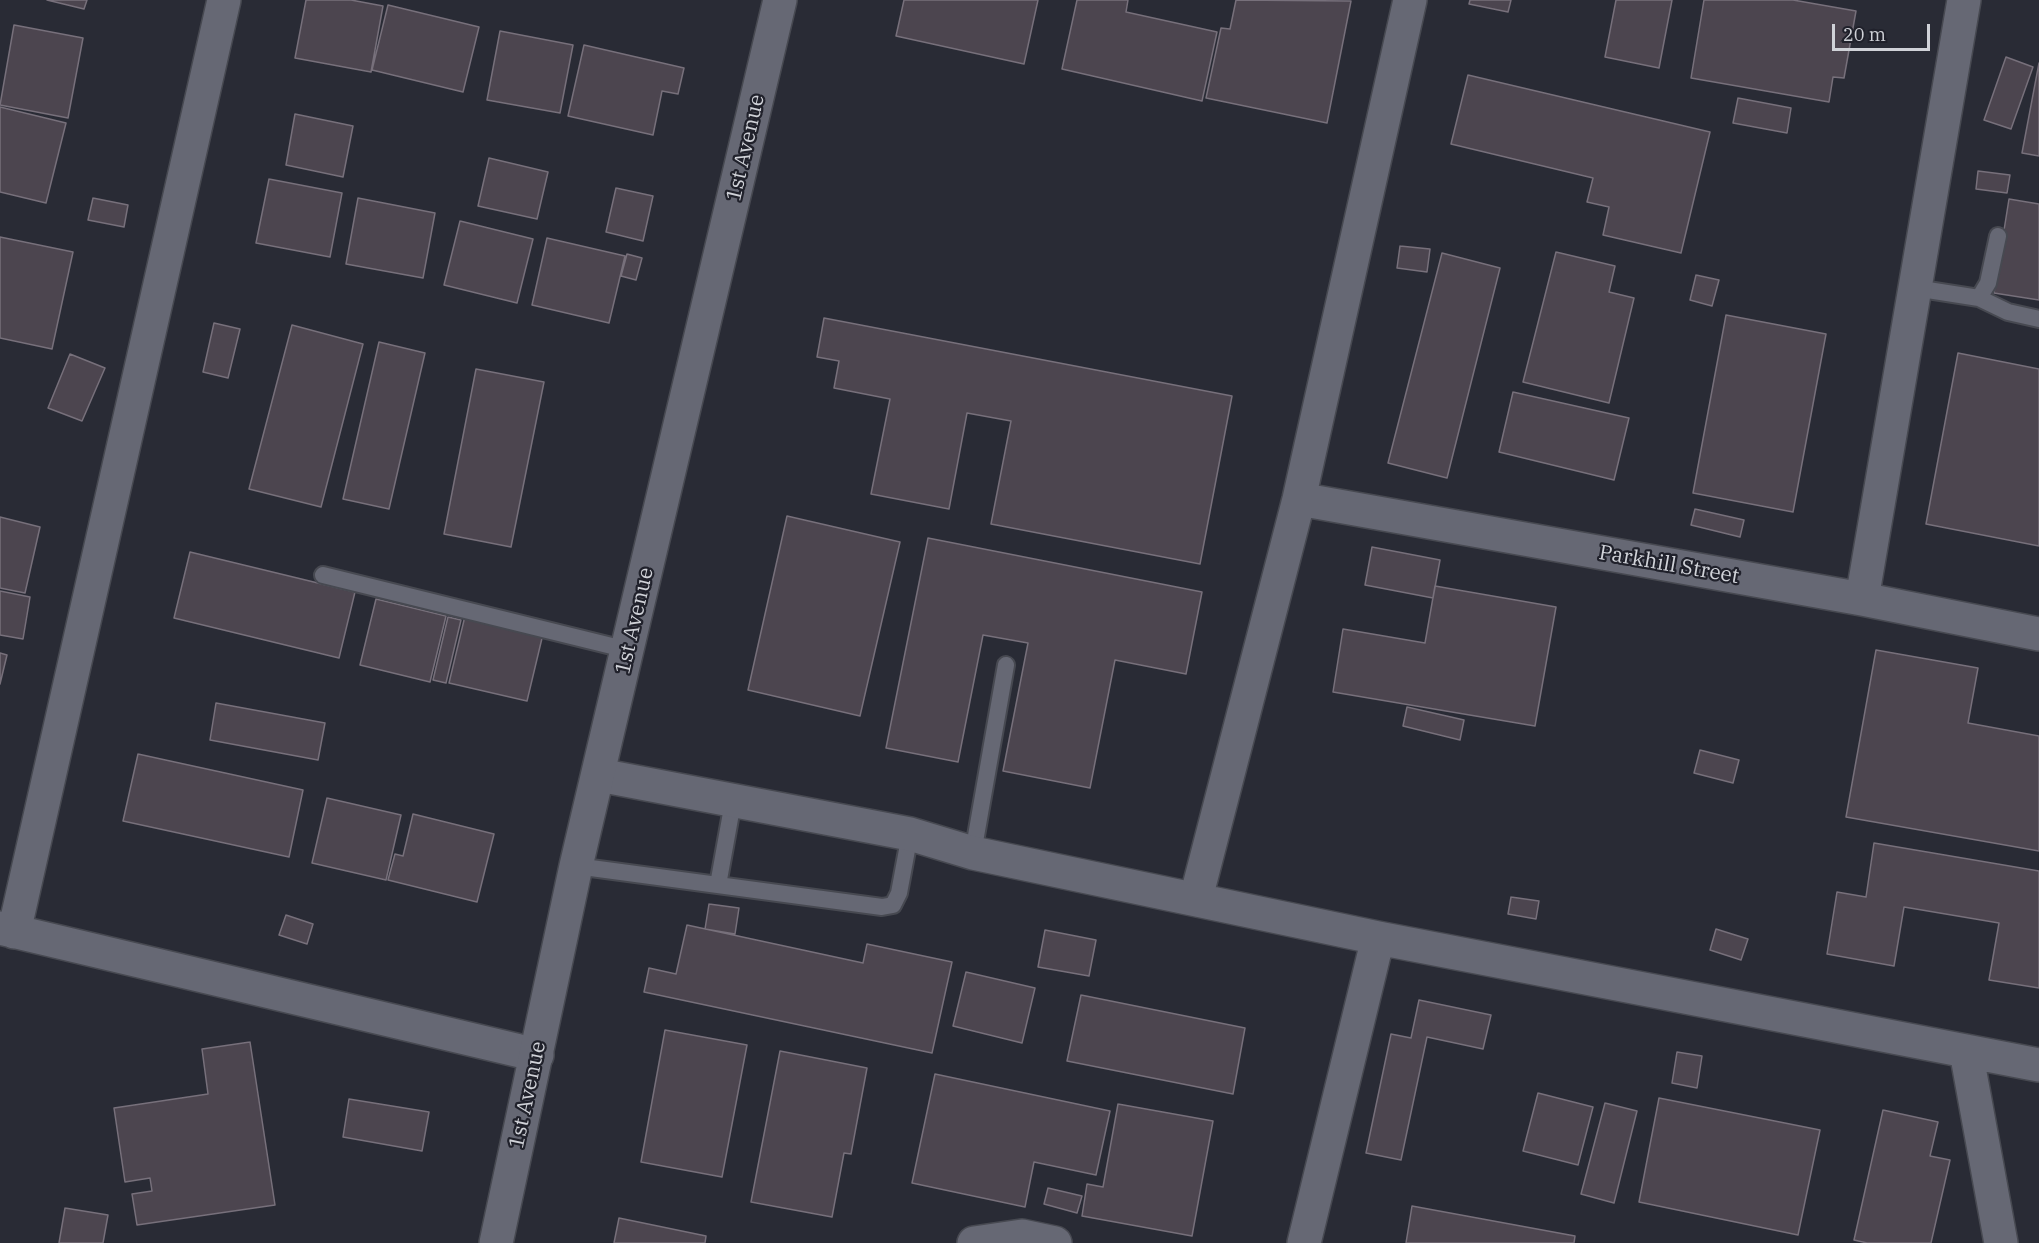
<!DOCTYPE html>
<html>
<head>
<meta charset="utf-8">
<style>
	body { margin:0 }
	#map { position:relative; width:2039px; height:1243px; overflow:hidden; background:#292b35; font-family:"IBM Plex Serif",serif }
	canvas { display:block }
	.scale { position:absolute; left:1832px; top:24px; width:98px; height:27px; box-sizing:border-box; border:3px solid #d0d2d8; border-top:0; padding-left:8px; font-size:18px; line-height:21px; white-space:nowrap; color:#d0d2d8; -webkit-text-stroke:4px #20212b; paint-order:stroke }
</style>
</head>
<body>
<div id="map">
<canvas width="2039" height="1243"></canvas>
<div class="scale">20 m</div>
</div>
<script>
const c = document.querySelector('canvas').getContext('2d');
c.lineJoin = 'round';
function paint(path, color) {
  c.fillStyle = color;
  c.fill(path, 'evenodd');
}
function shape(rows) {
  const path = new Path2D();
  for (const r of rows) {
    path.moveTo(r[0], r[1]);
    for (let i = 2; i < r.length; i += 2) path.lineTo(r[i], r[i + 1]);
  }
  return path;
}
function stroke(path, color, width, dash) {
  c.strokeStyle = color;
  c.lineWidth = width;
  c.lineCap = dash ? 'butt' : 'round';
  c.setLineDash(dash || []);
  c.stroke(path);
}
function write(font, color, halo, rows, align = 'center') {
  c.font = font + ' "IBM Plex Serif",serif';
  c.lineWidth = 4.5;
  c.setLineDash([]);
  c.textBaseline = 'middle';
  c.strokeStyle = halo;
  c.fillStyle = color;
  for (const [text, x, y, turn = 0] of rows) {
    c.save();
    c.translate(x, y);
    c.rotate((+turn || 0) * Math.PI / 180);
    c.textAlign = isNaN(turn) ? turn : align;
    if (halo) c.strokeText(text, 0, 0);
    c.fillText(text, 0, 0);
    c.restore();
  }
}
const building = shape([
	[47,0,87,0,84,9,47,0],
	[306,0,351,0,383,6,371,72,295,58,306,0],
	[904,0,1038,0,1024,64,896,36,904,0],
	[1077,0,1128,0,1126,12,1217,32,1202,101,1062,69,1077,0],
	[1236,0,1351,1,1327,123,1206,98,1221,28,1230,29,1236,0],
	[1470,0,1511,0,1508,12,1469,4,1470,0],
	[1616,0,1672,0,1659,68,1605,57,1616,0],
	[1704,0,1793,0,1856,11,1844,78,1833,77,1829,102,1691,78,1704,0],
	[388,5,479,27,463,92,372,70,388,5],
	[14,25,83,38,68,118,0,105,14,25],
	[500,31,573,45,560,113,487,100,500,31],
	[584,45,684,68,678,94,662,91,653,135,568,116,584,45],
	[2006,57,2033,67,2011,129,1984,120,2006,57],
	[2039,63,2039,156,2022,153,2039,63],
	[1468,75,1710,132,1681,253,1603,235,1609,207,1587,202,1593,178,1451,144,1468,75],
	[1738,98,1791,108,1787,133,1733,123,1738,98],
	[0,107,66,123,46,203,0,192,0,107],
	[295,114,353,126,343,177,286,165,295,114],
	[489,158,548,172,537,219,478,206,489,158],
	[1978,171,2010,175,2007,193,1976,189,1978,171],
	[269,179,342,193,330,257,256,243,269,179],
	[616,188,653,196,643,241,606,232,616,188],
	[93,198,128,205,124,227,88,220,93,198],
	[358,198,435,213,423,278,346,264,358,198],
	[2009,199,2039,204,2039,300,1994,293,2009,199],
	[460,221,533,239,517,303,444,285,460,221],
	[0,237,73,252,52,349,0,338,0,237],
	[547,238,625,256,609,323,532,305,547,238],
	[1400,246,1430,249,1427,272,1397,268,1400,246],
	[1556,252,1615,266,1609,292,1634,298,1609,403,1523,382,1556,252],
	[1442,253,1500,268,1447,478,1388,463,1442,253],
	[627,254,642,258,636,280,621,276,627,254],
	[1696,275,1719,280,1712,306,1690,300,1696,275],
	[1726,315,1826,334,1793,512,1693,493,1726,315],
	[824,318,1232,396,1200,564,991,524,1011,421,967,413,949,509,871,494,890,399,834,388,839,361,817,357,824,318],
	[214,323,240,329,228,378,203,372,214,323],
	[292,325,363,344,321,507,249,489,292,325],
	[379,342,425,353,389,509,343,499,379,342],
	[1958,353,2039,369,2039,546,1926,524,1958,353],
	[70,354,105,368,82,421,48,408,70,354],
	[476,369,544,382,511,547,444,534,476,369],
	[1513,392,1629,418,1614,480,1499,452,1513,392],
	[1695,509,1744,520,1740,537,1691,525,1695,509],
	[787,516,900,542,860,716,748,690,787,516],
	[0,517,40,527,25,593,0,588,0,517],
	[928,538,1202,592,1186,674,1115,660,1090,788,1003,771,1028,643,983,635,958,762,886,748,928,538],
	[1372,547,1440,560,1433,598,1365,585,1372,547],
	[190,552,355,592,339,658,174,618,190,552],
	[1435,586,1556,607,1535,726,1333,692,1343,629,1425,643,1435,586],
	[0,591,30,597,23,639,0,635,0,591],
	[376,599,446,616,430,682,360,665,376,599],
	[465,616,543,634,527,701,449,683,465,616],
	[448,617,461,620,446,683,433,680,448,617],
	[1876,650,1978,668,1968,723,2039,736,2039,851,1846,817,1876,650],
	[0,653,7,655,0,684,0,653],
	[216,703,325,723,318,760,210,740,216,703],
	[1407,707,1464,720,1460,740,1403,726,1407,707],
	[1700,750,1739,760,1733,783,1694,773,1700,750],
	[138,754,303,790,289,857,123,821,138,754],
	[327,798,401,815,386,880,312,863,327,798],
	[413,814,494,834,477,902,388,880,395,854,403,856,413,814],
	[1874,843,2039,871,2039,988,1989,980,1999,923,1904,907,1894,966,1827,954,1837,892,1866,897,1874,843],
	[1511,897,1539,901,1536,919,1508,914,1511,897],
	[709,904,739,908,735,934,705,929,709,904],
	[286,915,313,924,307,944,279,935,286,915],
	[687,925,863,963,867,944,952,962,932,1053,644,992,649,968,676,974,687,925],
	[1716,929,1748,939,1741,960,1710,950,1716,929],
	[1045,930,1096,940,1089,976,1038,967,1045,930],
	[966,972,1035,988,1022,1043,953,1026,966,972],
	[1081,995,1245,1028,1233,1094,1067,1061,1081,995],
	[1419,1000,1491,1015,1483,1049,1427,1037,1401,1160,1366,1153,1391,1034,1411,1038,1419,1000],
	[665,1030,747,1045,722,1177,641,1162,665,1030],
	[250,1042,275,1205,137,1225,132,1194,152,1191,150,1178,125,1182,114,1108,208,1094,202,1049,250,1042],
	[780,1051,867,1068,851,1154,844,1153,832,1217,751,1202,780,1051],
	[1677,1052,1702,1056,1697,1088,1672,1083,1677,1052],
	[935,1074,1110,1111,1096,1175,1034,1162,1025,1207,912,1183,935,1074],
	[1538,1093,1593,1107,1578,1165,1523,1151,1538,1093],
	[1659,1098,1820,1130,1798,1235,1639,1202,1659,1098],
	[349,1099,429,1112,422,1151,343,1137,349,1099],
	[1605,1103,1637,1111,1614,1203,1581,1194,1605,1103],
	[1118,1104,1213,1121,1192,1236,1082,1216,1087,1184,1103,1187,1118,1104],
	[1883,1110,1938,1122,1930,1156,1950,1160,1931,1243,1867,1243,1854,1240,1883,1110],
	[1048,1188,1082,1196,1077,1213,1044,1204,1048,1188],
	[1412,1206,1575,1236,1574,1243,1406,1243,1412,1206],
	[65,1208,108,1215,103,1243,59,1243,65,1208],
	[619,1218,706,1236,705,1243,614,1243,619,1218]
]);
paint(building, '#4c454f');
stroke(building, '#77707b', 1.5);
const service = shape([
	[1915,288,1979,298,2008,312,2039,319],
	[1979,298,1988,283,1998,236],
	[323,575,628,650],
	[973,853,1006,665],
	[576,866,882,907,893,905,899,893,910,834],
	[718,885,733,802]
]);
const minor = shape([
	[1299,499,1862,599,2039,634],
	[1862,599,1964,0],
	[599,775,910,834,973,853,1378,938,2039,1065],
	[1196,898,1299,499,1410,0],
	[0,928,537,1055],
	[14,932,224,0],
	[1966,1051,2001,1243],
	[974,1243,1022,1236,1055,1243],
	[1304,1243,1378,938]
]);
const tertiary = shape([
	[496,1243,576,866,780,0]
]);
stroke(service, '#474951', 20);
stroke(minor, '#474951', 36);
stroke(tertiary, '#474951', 36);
stroke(service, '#666874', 16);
stroke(minor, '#666874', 33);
stroke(tertiary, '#666874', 33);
write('21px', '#d0d2d8', '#20212b', [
	["1st Avenue",746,148,-77],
	["Parkhill Street",1669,565,10],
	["1st Avenue",635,621,-77],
	["1st Avenue",528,1095,-78]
]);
</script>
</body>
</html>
